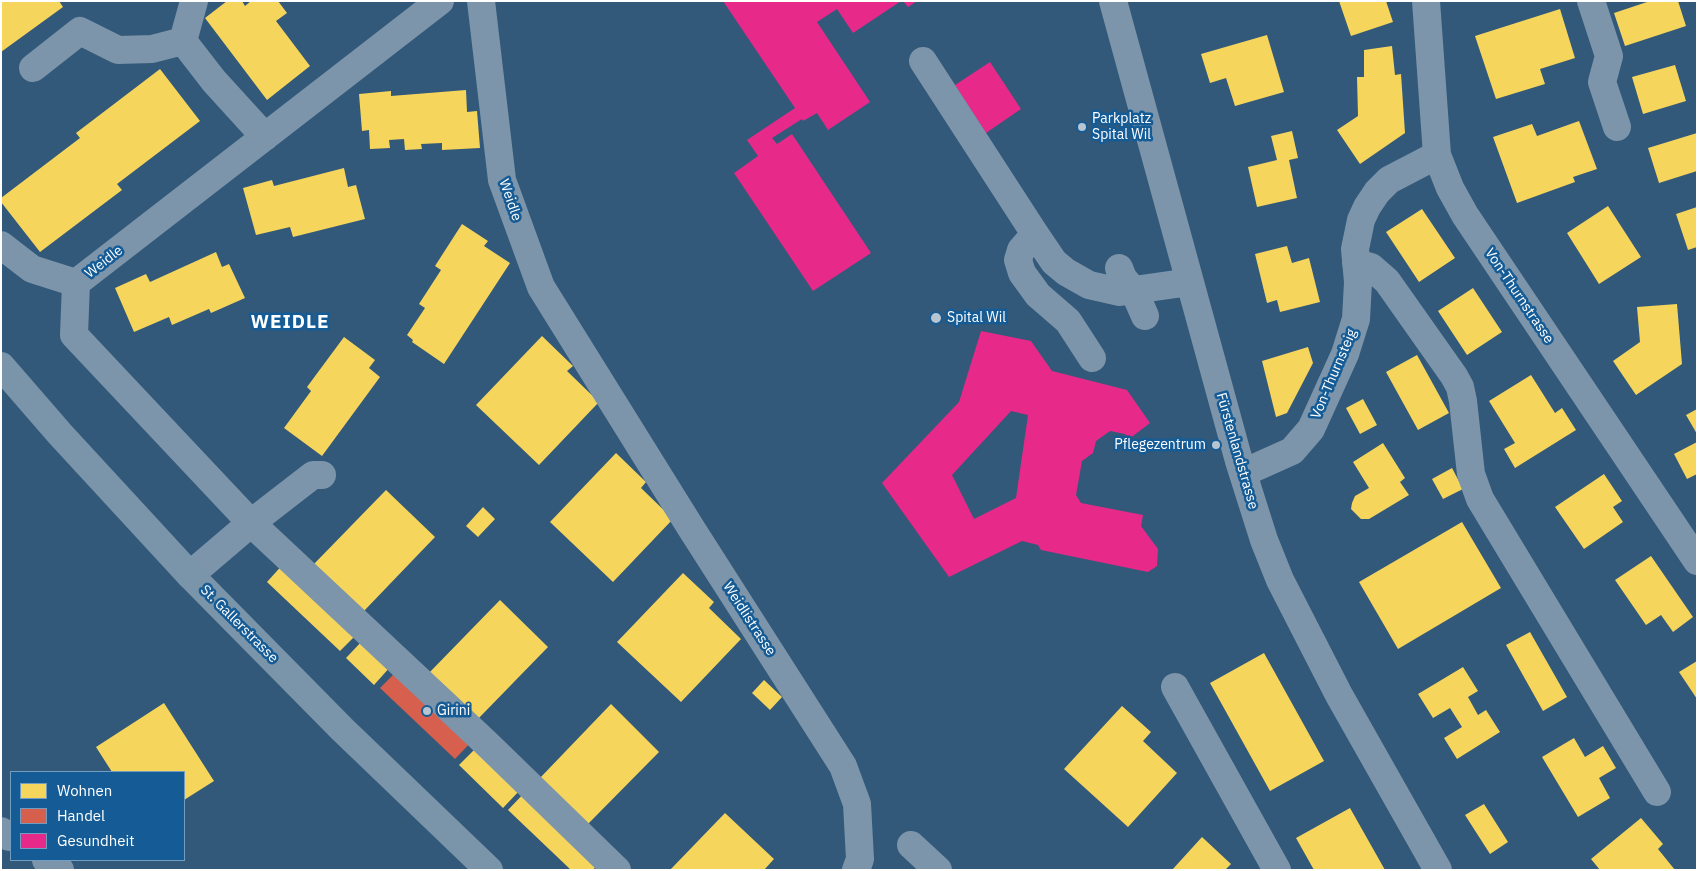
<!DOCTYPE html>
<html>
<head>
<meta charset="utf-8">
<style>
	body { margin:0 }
	#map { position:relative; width:1698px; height:871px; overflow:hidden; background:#325979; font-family:"IBM Plex Sans",sans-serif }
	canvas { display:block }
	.frame { position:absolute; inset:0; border:2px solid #fff; pointer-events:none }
	.legend { position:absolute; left:10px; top:771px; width:175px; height:90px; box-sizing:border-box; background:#155c96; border:1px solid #739dc0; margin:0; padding:6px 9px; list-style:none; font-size:15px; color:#fff }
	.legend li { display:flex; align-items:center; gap:10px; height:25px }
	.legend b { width:25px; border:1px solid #739dc0 }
</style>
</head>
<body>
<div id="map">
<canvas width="1698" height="871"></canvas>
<div class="frame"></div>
<ul class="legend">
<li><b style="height:14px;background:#f6d55c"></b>Wohnen</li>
<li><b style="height:14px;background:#d6604d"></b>Handel</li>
<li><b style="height:14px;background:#e7298a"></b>Gesundheit</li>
</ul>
</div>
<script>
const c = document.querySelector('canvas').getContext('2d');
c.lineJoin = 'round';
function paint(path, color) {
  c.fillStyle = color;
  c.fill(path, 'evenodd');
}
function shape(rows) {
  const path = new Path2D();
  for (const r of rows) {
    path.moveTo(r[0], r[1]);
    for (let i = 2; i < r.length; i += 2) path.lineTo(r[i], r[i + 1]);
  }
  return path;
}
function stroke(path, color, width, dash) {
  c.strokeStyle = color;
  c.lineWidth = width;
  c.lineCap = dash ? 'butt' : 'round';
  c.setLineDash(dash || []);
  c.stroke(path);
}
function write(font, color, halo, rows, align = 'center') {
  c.font = font + ' "IBM Plex Sans",sans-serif';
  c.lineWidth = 5;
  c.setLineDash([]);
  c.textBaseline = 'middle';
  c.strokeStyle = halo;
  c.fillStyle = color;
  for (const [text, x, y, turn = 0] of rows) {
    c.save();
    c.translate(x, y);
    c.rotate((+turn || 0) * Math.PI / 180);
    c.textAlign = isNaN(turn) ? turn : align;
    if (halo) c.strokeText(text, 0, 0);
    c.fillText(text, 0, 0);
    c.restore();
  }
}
paint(shape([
	[1,1,59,1,63,7,1,52],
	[227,1,242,1,245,6,251,1,278,1,287,13,276,21,310,66,267,100,205,18],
	[1339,1,1386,1,1393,22,1351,36],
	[1650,1,1678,1,1686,26,1625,46,1614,13],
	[1560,9,1575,58,1540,69,1545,84,1496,99,1475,36],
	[1267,35,1284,92,1235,106,1226,78,1210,83,1201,54],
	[1392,46,1395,75,1401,74,1405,133,1360,164,1337,130,1358,116,1357,77,1364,77,1364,50],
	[1675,65,1686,101,1643,114,1632,77],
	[160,69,200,121,117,184,122,190,40,252,1,202,1,198,80,138,76,133],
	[466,90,467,112,477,111,480,148,442,150,442,143,421,144,422,149,405,150,404,139,389,140,390,148,370,149,369,130,362,131,359,94,391,91,391,96],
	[1579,121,1597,169,1573,177,1575,182,1517,203,1493,137,1532,124,1537,136],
	[1292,131,1298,158,1289,160,1297,198,1257,207,1248,167,1277,160,1271,136],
	[1697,133,1697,171,1659,183,1648,148],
	[344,168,348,187,356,185,365,219,293,237,290,227,256,235,243,188,272,180,274,186],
	[1608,206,1641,257,1599,284,1567,233],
	[1697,207,1697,247,1688,250,1676,214],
	[1422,209,1455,258,1419,282,1386,232],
	[462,224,488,241,484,246,510,263,444,364,412,342,413,340,407,335,425,308,419,304,441,270,435,266],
	[1287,246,1292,263,1309,258,1320,302,1280,312,1277,300,1267,303,1255,254],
	[216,252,222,267,229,264,245,298,211,313,209,309,172,325,169,317,134,332,115,288,146,274,150,282],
	[1473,288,1502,332,1467,355,1438,311],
	[1677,304,1682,364,1636,395,1613,361,1640,342,1637,307],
	[542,336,573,366,567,371,599,402,539,465,476,405],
	[344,337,375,360,369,368,380,377,322,456,284,428,311,391,307,387],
	[1308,347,1313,363,1287,413,1276,417,1262,361],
	[1417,355,1449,413,1418,430,1386,372],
	[1531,375,1555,413,1562,408,1576,430,1515,468,1504,449,1515,443,1489,401],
	[1363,399,1377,425,1360,434,1346,408],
	[1697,409,1697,434,1686,415],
	[1697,442,1697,474,1687,479,1674,454],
	[1383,443,1405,478,1400,482,1409,495,1369,519,1361,519,1351,509,1352,503,1355,496,1369,488,1353,462],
	[616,453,646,482,641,488,673,519,613,582,550,522],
	[1452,468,1463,489,1443,499,1432,479],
	[1604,474,1622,501,1613,507,1623,522,1584,549,1555,507],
	[386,490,435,537,363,612,314,564],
	[483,507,495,519,478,537,466,526],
	[1462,522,1501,588,1398,649,1359,582],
	[1651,556,1693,617,1673,632,1661,615,1646,625,1615,580],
	[285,562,359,632,340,651,267,582],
	[683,573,714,602,709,608,741,639,681,702,617,642],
	[500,600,548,647,476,721,428,674],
	[1530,632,1567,697,1543,711,1506,645],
	[363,640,391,666,374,685,346,658],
	[1264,653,1324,761,1270,791,1210,683],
	[1697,661,1697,699,1679,672],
	[1463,667,1478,691,1468,697,1478,715,1486,710,1500,732,1457,759,1444,738,1462,727,1450,708,1433,718,1418,694],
	[764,680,782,697,770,710,752,693],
	[164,703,214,781,184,800,184,772,112,772,96,747],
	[611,704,659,752,587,825,539,779],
	[1122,706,1151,732,1143,741,1177,773,1128,827,1064,769],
	[1574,738,1585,757,1603,746,1616,768,1599,778,1610,798,1578,817,1542,757],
	[476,748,520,790,503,808,459,765],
	[528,789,602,860,593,870,571,870,508,810],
	[1484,804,1508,842,1490,854,1465,815],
	[1350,808,1385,870,1314,870,1296,838],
	[725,813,774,859,764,870,670,870],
	[1641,818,1663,844,1658,849,1675,870,1600,870,1591,859],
	[1202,837,1231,864,1225,870,1172,870]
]), '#f6d55c');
paint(shape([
	[401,667,475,738,455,759,380,688]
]), '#d6604d');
paint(shape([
	[723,1,901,1,853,33,837,9,817,22,870,102,828,130,817,113,803,121,802,119,772,138,777,144,792,134,871,253,813,291,734,173,758,156,747,140,795,108],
	[903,1,917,1,908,7],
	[990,62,1021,109,986,133,955,85],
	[981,331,1031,341,1052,371,1127,390,1150,423,1129,439,1125,434,1110,431,1096,441,1093,453,1082,461,1076,495,1081,503,1143,515,1141,526,1158,549,1157,566,1148,572,1041,550,1038,545,1022,541,949,577,882,483,959,402],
	[1011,411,1028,415,1016,498,974,519,952,475]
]), '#e7298a');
stroke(shape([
	[194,1,183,41,214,81,265,137],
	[481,1,502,180,541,287,691,528,843,766,857,804,860,859,856,870],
	[1113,1,1239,461,1264,540,1280,580,1339,695,1438,870],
	[1426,1,1437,155,1450,188,1465,215,1697,561],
	[1591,1,1609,56,1602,82,1617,127],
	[923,61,1035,234,1054,262,1066,272,1089,285,1120,292,1190,282],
	[33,68,80,31,118,50,152,49,183,41],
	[1035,234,1021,250,1018,260,1022,273,1038,295,1068,321,1092,358],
	[1,245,32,269,76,283],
	[1356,263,1371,267,1387,281,1454,376,1460,387,1463,401,1471,474,1480,499,1657,792],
	[1119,268,1123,278,1134,291,1145,316],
	[1243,473,1292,451,1311,429,1345,354,1356,319,1358,282,1355,249,1361,220,1367,207,1377,192,1389,180,1437,155],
	[322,475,313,475,251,523,486,743,617,870],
	[190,575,251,523,74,335,76,283,440,1],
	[1175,687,1277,870],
	[1,831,9,837],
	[911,845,938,870],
	[46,860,60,870]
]), '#7c95ab', 28);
stroke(shape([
	[1,366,60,434,190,575,342,729,489,870]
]), '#7a94a9', 28);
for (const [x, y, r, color] of [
	[1082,127,5,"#b7c5d0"],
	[936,318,6,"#b7c5d0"],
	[1216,445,5,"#b7c5d0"],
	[427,711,5,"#b7c5d0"]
]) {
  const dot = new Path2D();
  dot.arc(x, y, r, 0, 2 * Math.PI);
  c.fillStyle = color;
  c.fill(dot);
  stroke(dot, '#155c96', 2);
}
write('14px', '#fff', '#155c96', [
	["Parkplatz",1092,119],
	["Spital Wil",1092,135],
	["Spital Wil",947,318],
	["Pflegezentrum",1206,445,"right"],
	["Girini",437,711]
], 'left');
write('14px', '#fff', '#155c96', [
	["Weidle",510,200,71],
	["Weidle",104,262,-38],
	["Von-Thurnstrasse",1519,296,56],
	["Von-Thurnsteig",1334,374,-67],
	["Fürstenlandstrasse",1237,451,74],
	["Weidlistrasse",749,619,57],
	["St. Gallerstrasse",239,624,45]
]);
c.letterSpacing = '1px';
write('bold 19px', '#fff', '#155c96', [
	["WEIDLE",290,323]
]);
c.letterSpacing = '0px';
</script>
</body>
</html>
